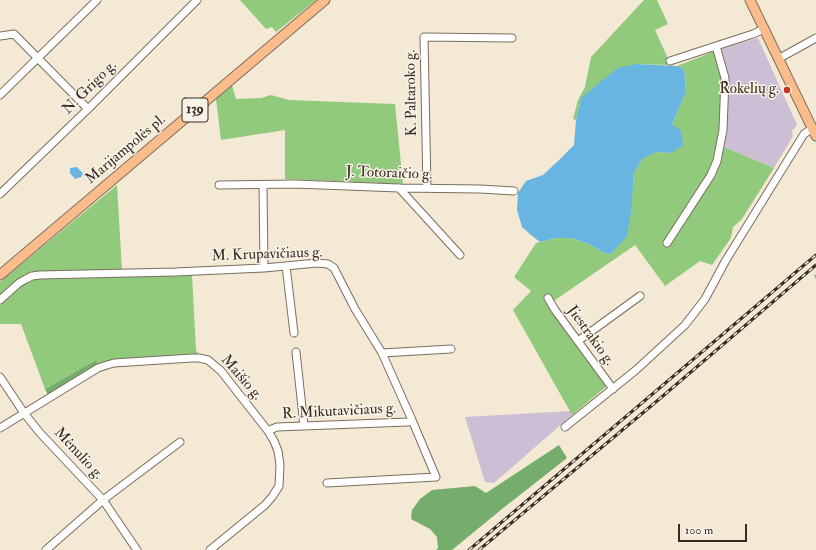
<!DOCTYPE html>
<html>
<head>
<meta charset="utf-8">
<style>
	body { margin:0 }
	#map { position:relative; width:816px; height:550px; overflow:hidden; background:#f4e9d4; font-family:"IM FELL Double Pica",serif }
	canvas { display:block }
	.scale { position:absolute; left:678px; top:524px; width:69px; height:18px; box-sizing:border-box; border:2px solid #3b2a1e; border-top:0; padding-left:5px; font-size:12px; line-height:14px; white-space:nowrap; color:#3b2a1e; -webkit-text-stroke:3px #f7f3e8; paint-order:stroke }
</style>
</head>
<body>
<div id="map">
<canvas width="816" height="550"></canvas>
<div class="scale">100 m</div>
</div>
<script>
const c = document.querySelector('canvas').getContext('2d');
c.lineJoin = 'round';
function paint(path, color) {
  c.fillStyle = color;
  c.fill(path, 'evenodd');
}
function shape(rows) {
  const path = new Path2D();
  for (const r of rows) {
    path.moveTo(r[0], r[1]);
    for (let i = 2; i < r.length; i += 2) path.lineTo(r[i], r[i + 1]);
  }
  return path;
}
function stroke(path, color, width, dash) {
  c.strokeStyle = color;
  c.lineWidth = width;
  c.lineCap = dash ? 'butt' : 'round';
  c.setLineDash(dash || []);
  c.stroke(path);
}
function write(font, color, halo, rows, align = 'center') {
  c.font = font + ' "IM FELL Double Pica",serif';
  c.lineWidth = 3;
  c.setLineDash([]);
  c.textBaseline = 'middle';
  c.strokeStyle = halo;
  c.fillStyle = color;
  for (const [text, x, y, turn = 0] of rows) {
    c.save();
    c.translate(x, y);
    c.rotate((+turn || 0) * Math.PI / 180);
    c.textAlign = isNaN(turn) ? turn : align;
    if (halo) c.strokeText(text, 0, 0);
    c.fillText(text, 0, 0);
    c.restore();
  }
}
paint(shape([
	[758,38,797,125,792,131,793,136,774,168,724,147,728,126,720,49],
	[570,411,572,415,494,483,485,482,465,417]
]), '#ccbed4');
paint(shape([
	[240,0,316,0,276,32,272,27,266,29],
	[644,0,657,0,668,24,655,30,671,65,636,64,581,98,576,120,573,119,578,100,585,87,591,57],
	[720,49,728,78,728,126,724,147,774,168,742,219,733,227,731,238,712,265,700,261,665,286,635,245,548,305,607,386,572,415,513,310,531,291,514,277,536,243,556,238,571,238,589,244,604,253,611,254,616,248,633,186,634,173,643,157,657,152,671,153,672,124,686,92,684,69,677,66],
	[232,85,236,99,261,98,271,95,289,100,395,104,403,184,285,179,285,130,221,140,216,99],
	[117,185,122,270,36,272,0,296,0,282],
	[192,274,196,350,199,355,98,365,96,360,45,389,21,324,0,324,0,304,21,285,31,280,39,278,57,279,122,277]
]), '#92ca7d');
paint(shape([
	[96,360,98,365,48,395,45,389],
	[559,445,567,458,502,509,452,550,436,550,438,548,437,537,430,529,411,519,412,510,420,499,432,490,475,486,486,493]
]), '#75ae6c');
paint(shape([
	[636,64,677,66,684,69,686,92,672,124,681,131,683,145,671,153,657,152,643,158,634,173,631,212,627,236,611,254,604,253,589,244,571,238,556,238,540,242,531,235,522,227,517,210,518,193,526,181,543,175,558,161,574,145,576,120,581,98,599,83,618,68],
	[77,167,82,172,83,174,81,177,75,179,70,173,70,168]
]), '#69b5e2');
stroke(shape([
	[815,275,816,278]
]), '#69b5e2', 1.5);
const minor = shape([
	[0,36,14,34,88,109],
	[778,59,816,38],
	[670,61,716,46,753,34,764,29],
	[0,95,97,0],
	[219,185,295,184,399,188,480,189,514,191],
	[263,185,264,268],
	[399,188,460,255],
	[427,188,424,37,512,38],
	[0,194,88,109,197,0],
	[667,243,711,175,717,161,723,130,725,78,716,46],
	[286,266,294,333],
	[548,298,555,310,613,389],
	[0,300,19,283,26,279,32,276,40,275,175,272,264,268,317,263,328,264,334,268,355,309,382,353,412,420,436,477,327,483],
	[578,341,640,296],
	[296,352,304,426],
	[382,353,451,349],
	[0,377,24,413,40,433,103,500,137,550],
	[565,427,636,370,685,325,705,299,726,260,804,134,813,128],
	[0,428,98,368,107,365,114,363,192,358,199,358,208,360,221,371,268,431,274,441,278,451,280,465,279,486,272,497,265,505,210,550],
	[268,431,272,429,277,427,408,422,412,420],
	[46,550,103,500,180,442]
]);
const major = shape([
	[750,0,816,136],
	[0,275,325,0]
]);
stroke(minor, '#7c6d5e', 9);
stroke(major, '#7c6d5e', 11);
stroke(minor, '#fff', 7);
stroke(major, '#fabc8b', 9);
const rail = shape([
	[469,550,816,255],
	[479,550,657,401,816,265]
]);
stroke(rail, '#3b2a1e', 3);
stroke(rail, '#f7f3e8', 1.5, [4.5]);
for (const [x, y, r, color] of [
	[787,90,4,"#c8321e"]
]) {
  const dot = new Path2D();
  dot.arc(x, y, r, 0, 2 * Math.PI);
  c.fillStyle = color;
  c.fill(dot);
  stroke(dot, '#f7f3e8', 1.5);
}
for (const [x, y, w] of [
	[195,110,26]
]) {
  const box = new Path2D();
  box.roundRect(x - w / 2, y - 12, w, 24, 3);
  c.fillStyle = '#f7f3e8';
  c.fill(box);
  stroke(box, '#3b2a1e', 1);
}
write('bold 14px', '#3b2a1e', null, [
	["139",195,110]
]);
write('15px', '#3b2a1e', '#f7f3e8', [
	["N. Grigo g.",90,88,-45],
	["K. Paltaroko g.",412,93,-91],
	["Marijampolės pl.",126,150,-40],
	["J. Totoraičio g.",389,174,2],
	["M. Krupavičiaus g.",267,255,-2],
	["Jiestrakio g.",590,336,54],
	["Maišio g.",241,378,49],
	["R. Mikutavičiaus g.",339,412,-3],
	["Mėnulio g.",78,454,47]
]);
write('15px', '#3b2a1e', '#f7f3e8', [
	["Rokelių g.",779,90]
], 'right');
</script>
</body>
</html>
